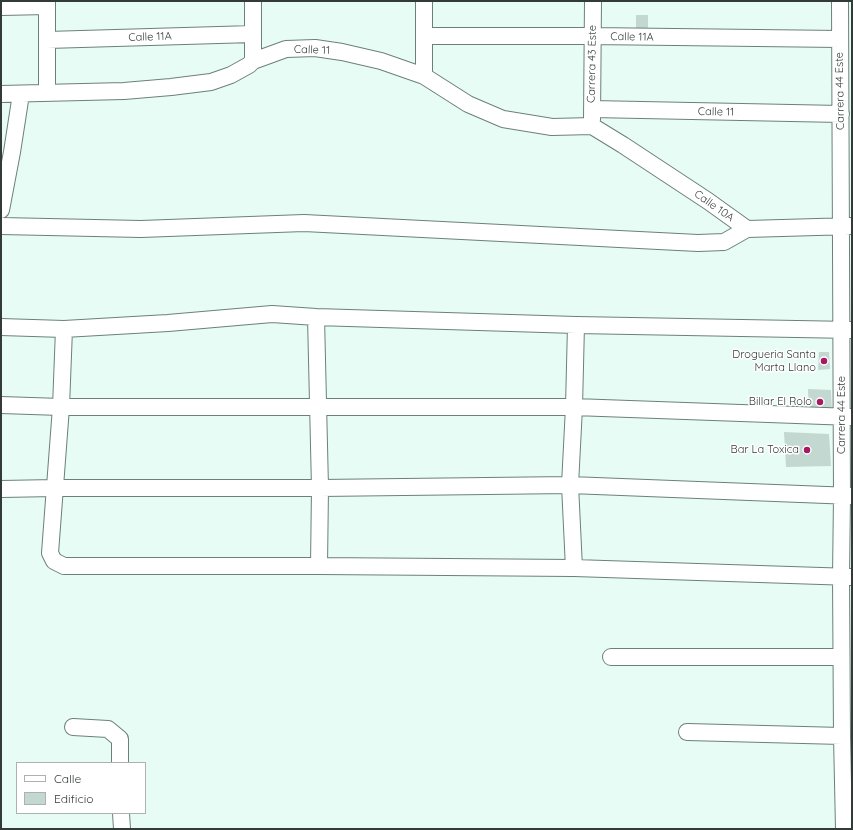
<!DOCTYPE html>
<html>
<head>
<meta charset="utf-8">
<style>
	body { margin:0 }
	#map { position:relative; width:853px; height:830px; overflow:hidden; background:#e6fcf4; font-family:Quicksand,sans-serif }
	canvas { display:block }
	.frame { position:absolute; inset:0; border:2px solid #323b37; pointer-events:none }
	.legend { position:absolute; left:16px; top:762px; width:130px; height:52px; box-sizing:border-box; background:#fff; border:1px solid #adb1af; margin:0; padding:5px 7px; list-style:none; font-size:12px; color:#323b37 }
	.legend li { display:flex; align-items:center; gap:8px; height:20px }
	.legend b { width:20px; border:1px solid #adb1af }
</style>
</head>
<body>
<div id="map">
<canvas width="853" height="830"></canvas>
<div class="frame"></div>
<ul class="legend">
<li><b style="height:5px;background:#fff"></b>Calle</li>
<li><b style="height:11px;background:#c3d8d0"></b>Edificio</li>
</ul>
</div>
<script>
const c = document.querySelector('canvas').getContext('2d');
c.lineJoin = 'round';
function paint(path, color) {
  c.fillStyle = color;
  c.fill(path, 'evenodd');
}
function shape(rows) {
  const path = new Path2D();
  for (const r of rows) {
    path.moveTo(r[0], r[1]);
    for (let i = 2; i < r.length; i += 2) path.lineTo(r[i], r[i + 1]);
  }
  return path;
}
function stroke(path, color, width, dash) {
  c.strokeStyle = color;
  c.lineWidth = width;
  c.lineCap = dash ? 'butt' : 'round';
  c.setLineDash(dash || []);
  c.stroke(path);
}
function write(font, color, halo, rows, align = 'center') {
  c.font = font + ' Quicksand,sans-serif';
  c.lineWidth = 3;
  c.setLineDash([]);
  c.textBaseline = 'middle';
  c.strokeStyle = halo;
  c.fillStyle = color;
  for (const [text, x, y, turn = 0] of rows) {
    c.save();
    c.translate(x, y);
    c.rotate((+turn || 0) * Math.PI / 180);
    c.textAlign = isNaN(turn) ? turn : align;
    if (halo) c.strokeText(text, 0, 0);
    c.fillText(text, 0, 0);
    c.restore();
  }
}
paint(shape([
	[636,15,648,15,648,35,636,35],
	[819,352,829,352,830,369,818,370],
	[808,389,831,390,832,413,809,413],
	[784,432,829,434,831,466,786,467]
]), '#c3d8d0');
const minor = shape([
	[47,1,47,93],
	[253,1,253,61],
	[840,1,842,496,841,577,842,736,844,829],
	[1,7,47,6],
	[424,36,592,36,840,39],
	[47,40,253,34],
	[424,76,424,1],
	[1,94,124,91,171,87,211,82,231,75,249,65,253,61,286,49,315,48,342,52,381,61,424,76,468,104,503,119,552,127,592,126],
	[592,109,841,114],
	[592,120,593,1],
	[592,126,623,145,708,201,747,229,852,226],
	[1,210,12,152,21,94],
	[1,226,141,229,304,223,698,243,724,242,747,229],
	[316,317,320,488,319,566],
	[1,327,64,329,168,323,272,314,316,317,576,325,852,330],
	[64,329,61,407,50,553,54,561,64,566,319,566,574,568,852,577],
	[1,405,61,407,574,407,852,417],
	[1,489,55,488,320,488,570,485,852,496],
	[574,568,570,485,574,407,576,325],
	[611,657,841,657],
	[73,727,108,729,120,739,120,763],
	[687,732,842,736],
	[121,813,122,829]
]);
stroke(minor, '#6c8079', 18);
stroke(minor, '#fff', 16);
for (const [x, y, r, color] of [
	[824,361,4,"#a51a62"],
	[820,402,4,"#a51a62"],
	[807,450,4,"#a51a62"]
]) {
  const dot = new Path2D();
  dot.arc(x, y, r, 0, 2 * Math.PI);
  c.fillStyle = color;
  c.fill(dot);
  stroke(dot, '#fff', 1.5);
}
write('11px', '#323b37', '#fff', [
	["Calle 11A",150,37,-2],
	["Calle 11A",632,37,1],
	["Calle 11",312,50,2],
	["Carrera 43 Este",592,64,-89],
	["Carrera 44 Este",840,91,-91],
	["Calle 11",716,112,1],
	["Calle 10A",714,206,35],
	["Carrera 44 Este",842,415,-90]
]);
write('11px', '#323b37', '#fff', [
	["Drogueria Santa",816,355],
	["Marta Llano",816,368],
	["Billar El Rolo",812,402],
	["Bar La Toxica",799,450]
], 'right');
</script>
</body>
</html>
